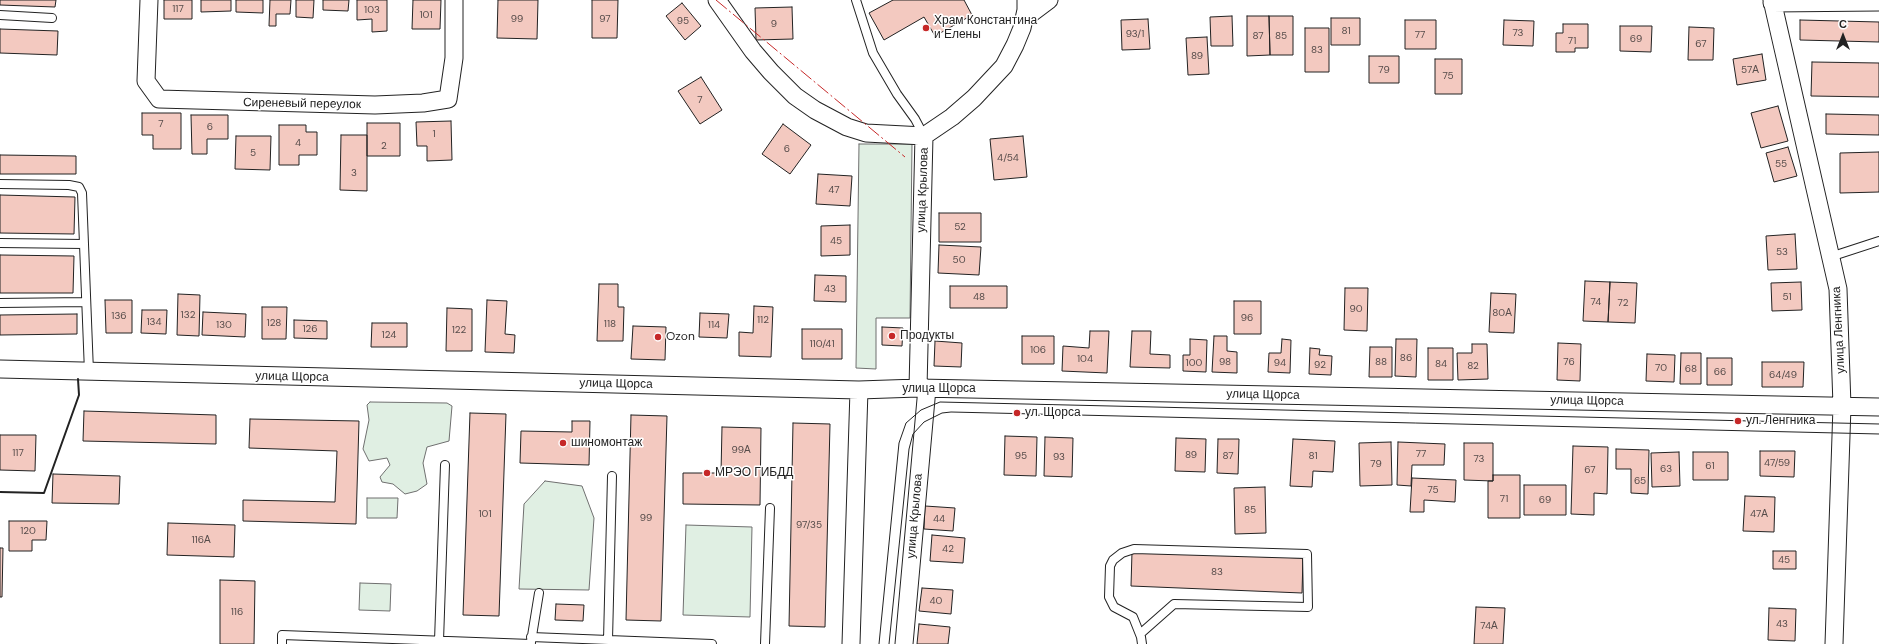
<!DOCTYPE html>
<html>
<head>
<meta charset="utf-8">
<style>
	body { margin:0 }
	#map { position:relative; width:1879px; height:644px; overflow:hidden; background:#fff; font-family:"DM Sans",sans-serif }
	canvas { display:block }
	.north { position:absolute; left:1823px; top:16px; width:40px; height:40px; -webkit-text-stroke:3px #fff; paint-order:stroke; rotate:0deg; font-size:11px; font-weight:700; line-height:16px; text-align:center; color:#222 }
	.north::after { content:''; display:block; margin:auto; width:14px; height:18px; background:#222; clip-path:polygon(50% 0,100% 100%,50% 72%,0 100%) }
</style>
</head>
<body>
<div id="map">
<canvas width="1879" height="644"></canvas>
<div class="north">С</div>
</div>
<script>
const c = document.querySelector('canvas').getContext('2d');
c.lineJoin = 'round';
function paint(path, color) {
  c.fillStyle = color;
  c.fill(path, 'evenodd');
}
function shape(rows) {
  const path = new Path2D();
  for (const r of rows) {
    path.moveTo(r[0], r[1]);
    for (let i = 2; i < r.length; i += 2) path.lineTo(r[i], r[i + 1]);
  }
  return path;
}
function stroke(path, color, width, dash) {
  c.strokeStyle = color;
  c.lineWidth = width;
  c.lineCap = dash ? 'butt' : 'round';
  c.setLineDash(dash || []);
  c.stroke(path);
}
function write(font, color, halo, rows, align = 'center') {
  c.font = font + ' "DM Sans",sans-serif';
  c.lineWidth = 3;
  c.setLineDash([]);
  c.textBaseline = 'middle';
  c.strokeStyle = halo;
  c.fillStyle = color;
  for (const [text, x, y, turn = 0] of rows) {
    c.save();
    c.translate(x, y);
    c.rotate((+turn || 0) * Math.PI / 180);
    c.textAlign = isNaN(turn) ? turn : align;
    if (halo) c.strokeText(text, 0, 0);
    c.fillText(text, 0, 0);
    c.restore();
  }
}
const green = shape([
	[859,144,912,144,910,318,876,318,876,369,856,368,859,144],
	[370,402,447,403,452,406,449,441,427,447,423,463,427,484,417,491,405,494,393,484,382,482,380,477,390,465,387,458,369,461,363,449,369,420,367,405,370,402],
	[545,481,582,486,594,518,589,590,519,589,524,504,545,481],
	[367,498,398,498,397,518,367,518,367,498],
	[686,525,752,527,750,617,683,615,686,525],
	[360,583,391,584,390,611,359,610,360,583]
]);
paint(green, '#e0efe3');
stroke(green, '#6f6f6f', 1);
const building = shape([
	[0,0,56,0,55,7,0,5,0,0],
	[164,0,192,0,192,19,164,19,164,0],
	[201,0,231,0,231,11,201,12,201,0],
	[236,0,263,0,263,13,236,12,236,0],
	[270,0,291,0,290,14,276,14,276,26,269,26,270,0],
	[296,0,314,0,313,18,296,17,296,0],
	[323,0,349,0,348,11,323,10,323,0],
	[357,0,387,0,387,31,372,32,372,19,357,20,357,0],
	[413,0,441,0,440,29,412,29,413,0],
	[498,0,538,0,537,39,497,38,498,0],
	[592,0,618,0,617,38,592,38,592,0],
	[893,0,964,0,972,15,935,36,924,17,884,40,869,13,893,0],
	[682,3,701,26,685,40,666,16,682,3],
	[792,7,793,39,756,40,755,8,792,7],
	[1232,16,1233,46,1211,46,1210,17,1232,16],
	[1247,16,1269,16,1270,55,1247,56,1247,16],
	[1269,16,1293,16,1293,55,1270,55,1269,16],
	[1331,18,1360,18,1360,45,1331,45,1331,18],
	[1148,19,1150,49,1122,50,1121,20,1148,19],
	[1405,20,1436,20,1436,49,1405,49,1405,20],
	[1504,20,1534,21,1533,46,1503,45,1504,20],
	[1800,20,1879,22,1879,42,1800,40,1800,20],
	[1563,24,1588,24,1588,48,1575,48,1575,52,1556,52,1556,33,1563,33,1563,24],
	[1620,26,1652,26,1651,52,1620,51,1620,26],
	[1689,27,1714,28,1713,60,1688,60,1689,27],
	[1305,28,1329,28,1329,72,1305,72,1305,28],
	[0,29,58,31,57,55,0,53,0,29],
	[1207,37,1209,74,1188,75,1186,38,1207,37],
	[1762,54,1766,80,1737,85,1733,59,1762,54],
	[1369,56,1399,56,1399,83,1369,83,1369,56],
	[1435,59,1462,59,1462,94,1435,94,1435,59],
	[1812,62,1879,63,1879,97,1811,96,1812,62],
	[701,77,722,110,700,124,678,91,701,77],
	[1778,106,1788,141,1761,148,1751,113,1778,106],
	[142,113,181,113,181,149,153,149,153,135,142,135,142,113],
	[1826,114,1879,115,1879,135,1826,134,1826,114],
	[191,115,228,115,228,139,207,139,207,154,192,154,191,115],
	[451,121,452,160,427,161,427,146,417,146,416,122,451,121],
	[367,123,400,123,400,156,367,156,367,123],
	[783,124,811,145,790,174,762,154,783,124],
	[279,125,306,125,306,132,317,132,317,155,299,155,299,165,279,165,279,125],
	[341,135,367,135,367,191,340,190,341,135],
	[236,136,271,136,270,170,235,169,236,136],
	[1023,136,1027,177,994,180,990,139,1023,136],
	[1788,147,1797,176,1774,182,1766,153,1788,147],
	[1879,152,1879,192,1840,193,1840,153,1879,152],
	[0,155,76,156,76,174,0,174,0,155],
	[818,174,852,176,850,206,816,204,818,174],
	[0,195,75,197,74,234,0,233,0,195],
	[939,213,981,213,981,242,939,242,939,213],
	[850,225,850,255,821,256,821,226,850,225],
	[1795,234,1797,269,1768,270,1766,236,1795,234],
	[939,245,981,247,979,275,938,273,939,245],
	[0,255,74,256,73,293,0,293,0,255],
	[815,275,846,276,846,302,814,301,815,275],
	[1585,281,1610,282,1608,322,1583,321,1585,281],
	[1610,282,1637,283,1635,323,1608,322,1610,282],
	[1801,282,1802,310,1772,311,1771,283,1801,282],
	[599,284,618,284,618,307,624,307,623,341,597,341,599,284],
	[950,286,1007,286,1007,308,950,308,950,286],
	[1345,288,1368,288,1367,331,1344,330,1345,288],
	[1491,293,1516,294,1514,333,1489,332,1491,293],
	[178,294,200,295,199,336,177,335,178,294],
	[105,300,132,300,132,333,106,333,105,300],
	[487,300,507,301,505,334,515,335,514,353,485,352,487,300],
	[1234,301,1261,301,1261,334,1234,334,1234,301],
	[754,306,773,307,771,357,739,356,739,332,753,333,754,306],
	[262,307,287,307,286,339,262,339,262,307],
	[447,308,472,309,472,351,446,351,447,308],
	[142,310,167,310,166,334,141,333,142,310],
	[203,312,246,314,245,337,202,335,203,312],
	[700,313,729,314,727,338,699,337,700,313],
	[77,314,77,334,0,335,0,315,77,314],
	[294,320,327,321,327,339,294,338,294,320],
	[372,323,407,323,407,347,371,347,372,323],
	[633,326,666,327,665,360,631,359,633,326],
	[882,327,903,328,902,346,882,345,882,327],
	[802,329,842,329,842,359,802,359,802,329],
	[1090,331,1109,331,1107,373,1062,371,1063,346,1089,348,1090,331],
	[1132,331,1151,331,1150,354,1170,355,1170,368,1130,367,1132,331],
	[1022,336,1054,336,1054,364,1022,364,1022,336],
	[1214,336,1227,336,1227,351,1237,352,1237,373,1212,372,1214,336],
	[1190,339,1207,340,1206,372,1183,371,1183,355,1190,355,1190,339],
	[1282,339,1291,340,1290,373,1268,372,1269,353,1281,353,1282,339],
	[1396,339,1417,339,1416,377,1395,376,1396,339],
	[935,341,962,343,961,367,934,366,935,341],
	[1558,343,1581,344,1580,381,1557,380,1558,343],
	[1472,344,1487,344,1488,379,1458,380,1457,353,1472,353,1472,344],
	[1370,347,1392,347,1392,377,1369,377,1370,347],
	[1310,348,1320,349,1319,355,1332,356,1331,375,1309,374,1310,348],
	[1428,348,1453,348,1453,380,1428,380,1428,348],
	[1681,353,1701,353,1701,384,1680,384,1681,353],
	[1647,354,1675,355,1674,382,1646,381,1647,354],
	[1707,358,1732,358,1732,385,1707,385,1707,358],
	[1762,362,1804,362,1803,387,1762,387,1762,362],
	[84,411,216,415,216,444,83,441,84,411],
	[470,413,506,414,499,616,463,615,470,413],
	[631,415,667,416,661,621,626,620,631,415],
	[250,419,359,421,356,524,243,521,243,500,335,502,337,451,249,448,250,419],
	[572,421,590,421,589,465,520,463,521,431,572,432,572,421],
	[793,423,830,424,825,627,789,626,793,423],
	[722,427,761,428,760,505,683,504,683,473,721,473,722,427],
	[0,435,36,435,35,471,0,470,0,435],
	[1005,436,1037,437,1036,476,1004,475,1005,436],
	[1045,437,1073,438,1072,477,1044,476,1045,437],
	[1176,438,1206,439,1205,472,1175,471,1176,438],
	[1218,439,1239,439,1238,474,1217,473,1218,439],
	[1293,439,1335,441,1333,472,1313,471,1312,487,1290,486,1293,439],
	[1391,442,1392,485,1360,486,1359,443,1391,442],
	[1398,442,1445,444,1444,465,1412,465,1411,486,1397,485,1398,442],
	[1464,443,1493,443,1493,481,1464,480,1464,443],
	[1573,446,1608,447,1607,494,1594,493,1594,515,1571,514,1573,446],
	[1616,449,1649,450,1648,494,1631,493,1631,469,1616,469,1616,449],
	[1760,451,1795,451,1794,477,1760,476,1760,451],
	[1679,452,1680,486,1652,487,1651,453,1679,452],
	[1693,452,1728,452,1728,480,1693,480,1693,452],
	[53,474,120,476,119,504,52,503,53,474],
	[1493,475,1520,475,1520,518,1488,518,1488,481,1493,481,1493,475],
	[1412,478,1456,480,1455,502,1424,500,1424,512,1410,512,1412,478],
	[1524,485,1566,485,1566,515,1524,515,1524,485],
	[1265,487,1266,533,1235,534,1234,488,1265,487],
	[1745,496,1775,497,1774,532,1743,531,1745,496],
	[925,506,955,508,953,531,924,529,925,506],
	[9,521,47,521,46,540,32,540,32,551,9,551,9,521],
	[168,523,235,525,234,557,167,555,168,523],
	[932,535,965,538,963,563,930,561,932,535],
	[0,548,3,548,2,597,0,597,0,548],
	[1773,551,1796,551,1796,569,1773,569,1773,551],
	[1132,552,1303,558,1302,593,1131,586,1132,552],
	[220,580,255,581,254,644,220,644,220,580],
	[922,588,953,590,951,614,919,611,922,588],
	[556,604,584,605,583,621,555,620,556,604],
	[1476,607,1505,608,1503,644,1474,644,1476,607],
	[1769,608,1796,609,1795,641,1768,640,1769,608],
	[919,624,950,627,948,644,917,644,919,624]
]);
paint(building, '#f3c9c0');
stroke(building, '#222', 1);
const lane = shape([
	[856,0,873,53,897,94,915,119,924,136],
	[0,15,52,18],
	[0,184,69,185,79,187,82,193,89,372],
	[0,243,84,244],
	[1830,257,1879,241],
	[0,303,86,302],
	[1140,634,1174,604,1308,607,1307,554,1134,549,1122,553,1113,560,1110,566,1109,597,1114,607,1133,617,1141,637,1142,644],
	[531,637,712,644],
	[608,640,612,476],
	[439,641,445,465],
	[531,642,539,593],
	[282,644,282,635,531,644],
	[765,644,770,508]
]);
const street = shape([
	[149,0,146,81,159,99,375,105,423,103,448,99,454,58,454,0],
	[717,0,753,51,771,72,795,96,815,110,847,127,866,133,924,136,952,117,974,98,1004,66,1015,45,1022,28,1026,10,1026,0],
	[1772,0,1838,289,1842,406,1834,644],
	[1772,3,1879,2],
	[1025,18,1049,0],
	[0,369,859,390,918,388,1879,407],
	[918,388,924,136],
	[851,644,859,390],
	[904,644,927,388]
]);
stroke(lane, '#222', 10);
stroke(street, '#222', 19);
stroke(lane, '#fff', 8);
stroke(street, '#fff', 17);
stroke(shape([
	[879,644,899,443,906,423,921,410,940,402,1879,424],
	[889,644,909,449,913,434,924,422,942,413,951,412,1879,434]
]), '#222', 1);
stroke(shape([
	[0,492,44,493,79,395,78,379]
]), '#222', 2);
stroke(shape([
	[716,0,905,157]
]), '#c62828', 1, [14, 3, 2, 3]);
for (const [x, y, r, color] of [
	[926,28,4,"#c62828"],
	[892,336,4,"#c62828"],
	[658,337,4,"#c62828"],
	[1017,413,4,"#c62828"],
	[1738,421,4,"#c62828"],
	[563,443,4,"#c62828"],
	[707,473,4,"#c62828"]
]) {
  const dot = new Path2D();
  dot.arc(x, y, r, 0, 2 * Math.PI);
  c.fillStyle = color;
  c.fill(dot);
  stroke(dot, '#fff', 1.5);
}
write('10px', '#564c4a', null, [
	["117",178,9],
	["103",372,10],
	["101",426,15],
	["99",517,19],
	["97",605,19],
	["95",683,21],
	["9",774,24],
	["81",1346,31],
	["73",1518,33],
	["93/1",1135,34],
	["77",1420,35],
	["87",1258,36],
	["85",1281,36],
	["69",1636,39],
	["71",1572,41],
	["67",1701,44],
	["83",1317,50],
	["89",1197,56],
	["79",1384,70],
	["57А",1750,70],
	["75",1448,76],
	["7",700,100],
	["7",161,124],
	["6",210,127],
	["1",434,134],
	["4",298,143],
	["2",384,146],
	["6",787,149],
	["5",253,153],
	["4/54",1008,158],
	["55",1781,164],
	["3",354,173],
	["47",834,190],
	["52",960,227],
	["45",836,241],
	["53",1782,252],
	["50",959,260],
	["43",830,289],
	["48",979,297],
	["51",1787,297],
	["74",1596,302],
	["72",1623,303],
	["90",1356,309],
	["80А",1502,313],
	["132",188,315],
	["136",119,316],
	["96",1247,318],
	["112",763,320],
	["134",154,322],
	["128",274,323],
	["118",610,324],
	["130",224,325],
	["114",714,325],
	["126",310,329],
	["122",459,330],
	["124",389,335],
	["110/41",822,344],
	["106",1038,350],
	["86",1406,358],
	["104",1085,359],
	["98",1225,362],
	["88",1381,362],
	["76",1569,362],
	["100",1194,363],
	["94",1280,363],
	["84",1441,364],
	["92",1320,365],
	["82",1473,366],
	["70",1661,368],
	["68",1691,369],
	["66",1720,372],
	["64/49",1783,375],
	["99А",741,450],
	["117",18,453],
	["77",1421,454],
	["89",1191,455],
	["95",1021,456],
	["87",1228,456],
	["81",1313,456],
	["93",1059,457],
	["73",1479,459],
	["47/59",1777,463],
	["79",1376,464],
	["61",1710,466],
	["63",1666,469],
	["67",1590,470],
	["65",1640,481],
	["75",1433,490],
	["71",1504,499],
	["69",1545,500],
	["85",1250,510],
	["101",485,514],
	["47А",1759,514],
	["99",646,518],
	["44",939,519],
	["97/35",809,525],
	["120",28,531],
	["116А",201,540],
	["42",948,549],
	["45",1784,560],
	["83",1217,572],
	["40",936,601],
	["116",237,612],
	["43",1782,624],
	["74А",1489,626]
]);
write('12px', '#222', '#fff', [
	["Храм Константина",934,21],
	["и Елены",934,35],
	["Продукты",900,336],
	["Ozon",666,337],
	["ул. Щорса",1025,413],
	["ул. Ленгника",1746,421],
	["шиномонтаж",571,443],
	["МРЭО ГИБДД",715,473]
], 'left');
write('12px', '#222', '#fff', [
	["Сиреневый переулок",302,104,1],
	["улица Крылова",923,190,-88],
	["улица Ленгника",1839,330,-93],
	["улица Щорса",292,377,1],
	["улица Щорса",616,384,1],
	["улица Щорса",939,389],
	["улица Щорса",1263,395,1],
	["улица Щорса",1587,401,1],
	["улица Крылова",915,516,-85]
]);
</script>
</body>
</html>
